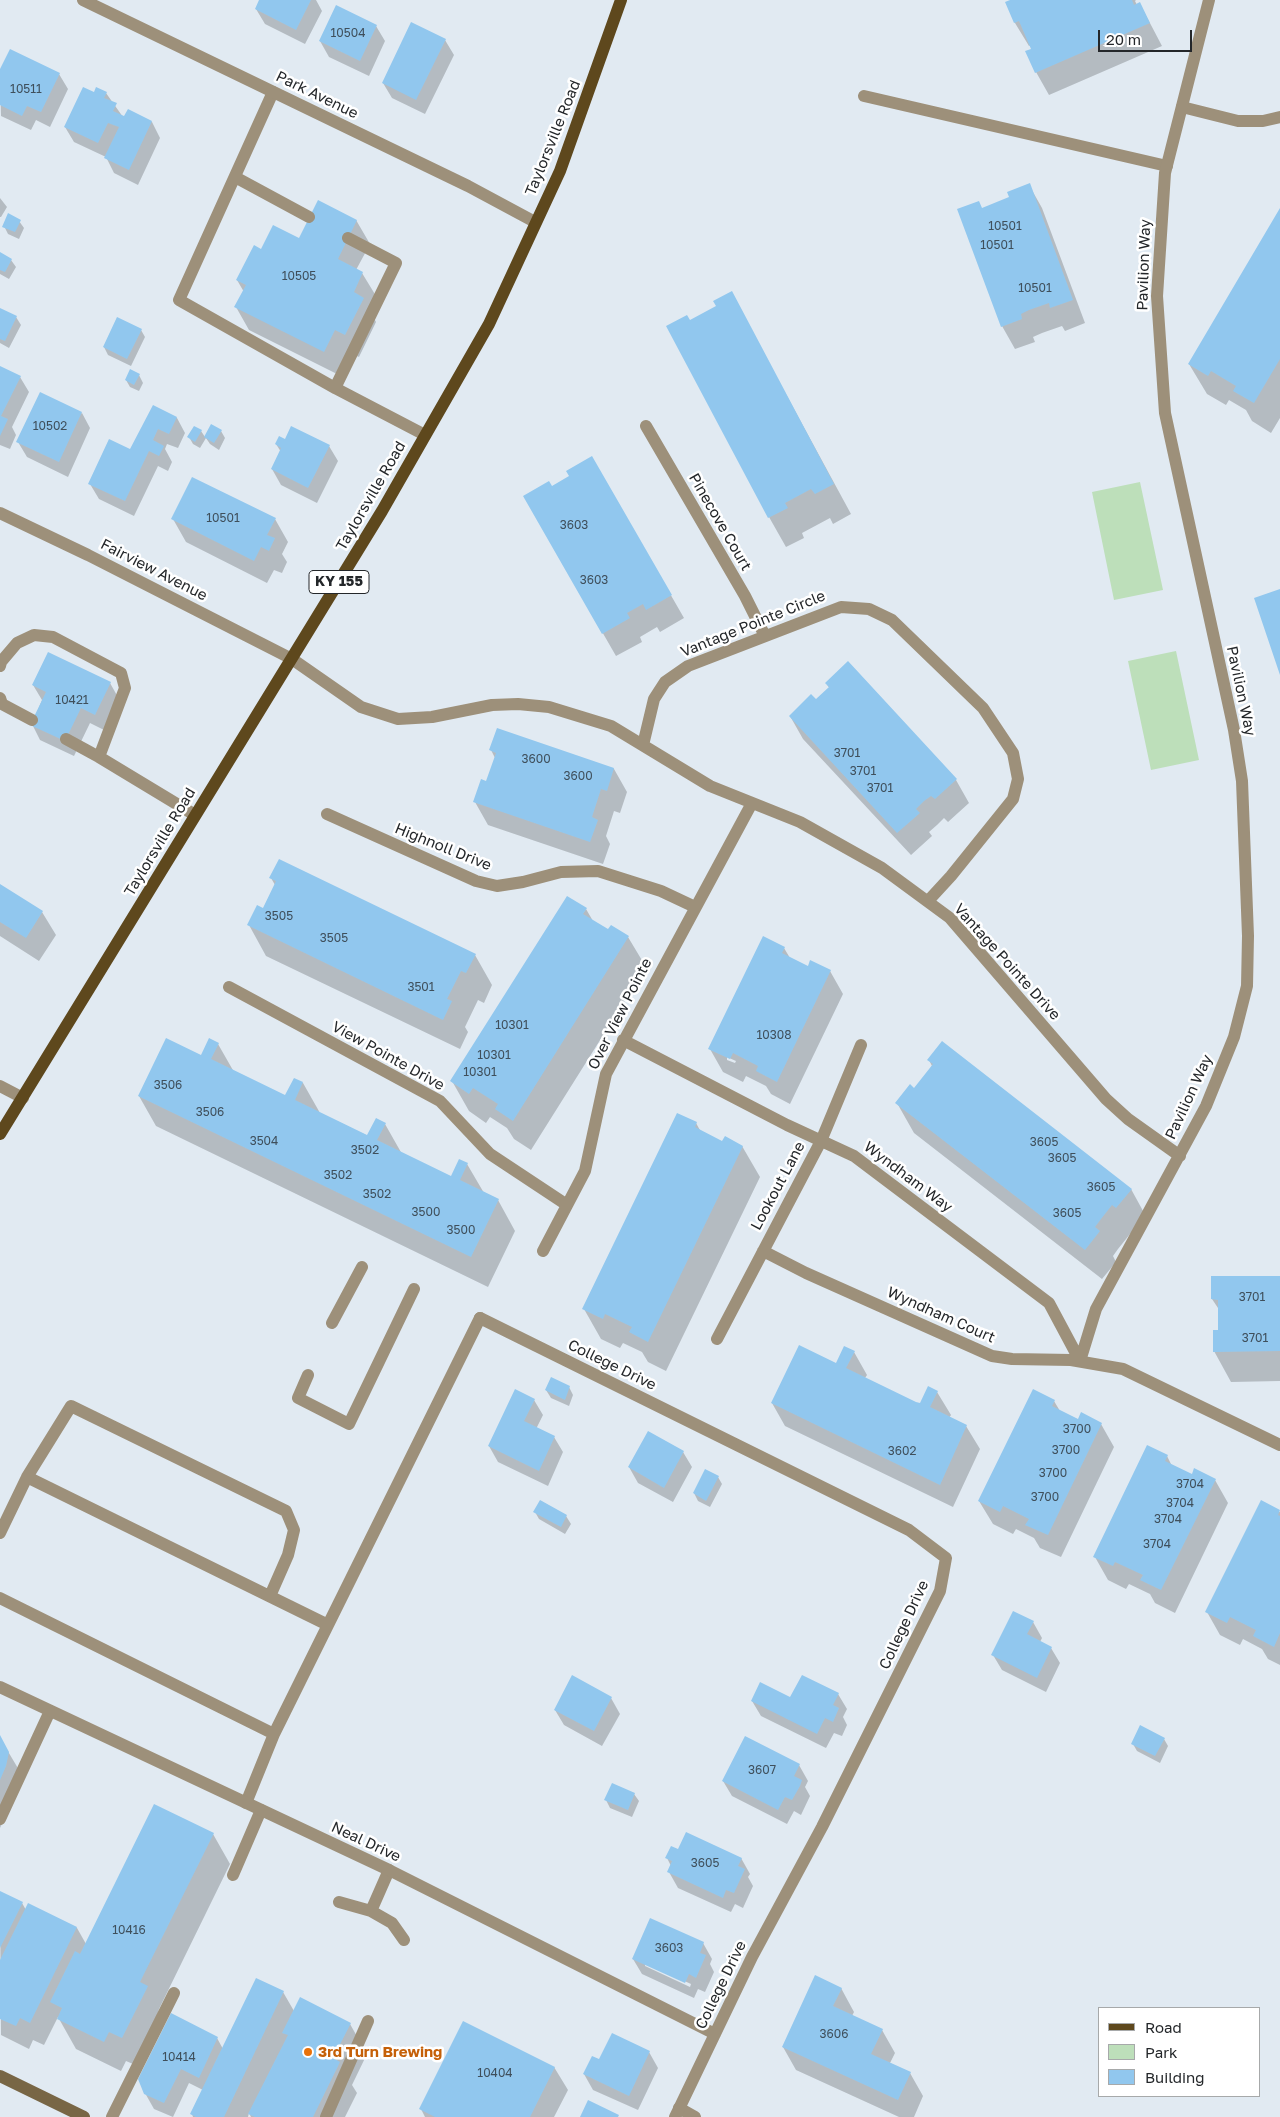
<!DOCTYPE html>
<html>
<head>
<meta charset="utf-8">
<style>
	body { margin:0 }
	#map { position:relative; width:1280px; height:2117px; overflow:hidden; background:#e1eaf2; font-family:"Golos Text",sans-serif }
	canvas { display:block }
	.legend { position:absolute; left:1098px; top:2007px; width:162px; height:90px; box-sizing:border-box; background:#fff; border:1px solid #a7a9aa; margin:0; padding:6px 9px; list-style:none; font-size:15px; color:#24272a }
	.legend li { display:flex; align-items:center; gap:10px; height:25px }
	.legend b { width:25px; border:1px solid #a7a9aa }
	.scale { position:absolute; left:1098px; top:30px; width:94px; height:22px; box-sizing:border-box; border:2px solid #24272a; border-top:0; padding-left:6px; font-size:15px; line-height:18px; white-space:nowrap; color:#24272a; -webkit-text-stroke:4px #fff; paint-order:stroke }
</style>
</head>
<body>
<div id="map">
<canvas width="1280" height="2117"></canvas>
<ul class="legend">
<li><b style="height:6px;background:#5e481d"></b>Road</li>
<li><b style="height:14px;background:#bddfba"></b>Park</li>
<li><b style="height:14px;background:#91c7ee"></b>Building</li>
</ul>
<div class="scale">20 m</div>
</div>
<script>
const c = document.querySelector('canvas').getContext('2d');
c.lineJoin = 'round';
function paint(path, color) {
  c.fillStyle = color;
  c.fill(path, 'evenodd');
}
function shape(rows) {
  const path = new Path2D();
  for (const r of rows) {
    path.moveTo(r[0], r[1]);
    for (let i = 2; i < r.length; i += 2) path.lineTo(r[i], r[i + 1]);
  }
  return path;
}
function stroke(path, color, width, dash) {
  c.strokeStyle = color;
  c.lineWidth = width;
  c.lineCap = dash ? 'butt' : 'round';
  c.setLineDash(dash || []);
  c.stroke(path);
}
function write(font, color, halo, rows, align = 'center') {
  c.font = font + ' "Golos Text",sans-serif';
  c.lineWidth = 5;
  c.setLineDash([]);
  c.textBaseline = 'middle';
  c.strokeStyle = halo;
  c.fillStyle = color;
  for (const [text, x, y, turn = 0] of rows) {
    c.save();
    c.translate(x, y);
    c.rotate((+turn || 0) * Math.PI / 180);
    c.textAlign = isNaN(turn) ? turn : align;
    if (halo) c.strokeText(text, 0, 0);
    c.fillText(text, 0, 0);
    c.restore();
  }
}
paint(shape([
	[1140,482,1163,590,1114,600,1092,492],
	[1176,651,1199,760,1151,770,1128,661]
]), '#bddfba');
paint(shape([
	[260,0,316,0,322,11,305,44,265,24,256,9],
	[1013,0,1136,0,1135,1,1137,5,1140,4,1162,46,1049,95,1036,72,1031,45,1029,46,1015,23,1006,3],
	[376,26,385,41,369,76,329,57,320,41],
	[445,40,454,55,425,114,392,98,383,83],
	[0,72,59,74,68,89,50,127,36,120,31,130,1,116],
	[106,93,123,117,125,118,128,111,152,122,160,138,138,185,114,173,106,157,74,142,65,127],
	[1029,185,1042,208,1085,323,1065,331,1062,326,1042,333,1033,337,1035,342,1015,349,1002,326,982,209,1011,198],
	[0,198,7,207,1,217,0,217],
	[1280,210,1280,418,1271,433,1252,421,1246,410,1229,400,1226,405,1207,394,1189,364],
	[356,220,370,244,356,270,362,273,376,296,369,309,376,322,359,357,348,352,337,374,249,330,236,307,244,292,237,280,262,251],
	[19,221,24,228,19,239,8,234,4,226],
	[0,253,11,260,16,267,9,279,0,274],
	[731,293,851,514,833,524,830,518,802,533,804,538,786,547,769,517,690,322,717,307],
	[0,309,16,317,21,325,9,348,0,343],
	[141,330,145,337,131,366,108,355,104,347],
	[0,368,20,377,29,392,12,427,16,435,10,449,0,445],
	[139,375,143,383,139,391,130,387,126,380],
	[154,407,177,418,185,433,178,448,167,444,165,449,172,462,168,471,158,466,134,516,99,499,90,484,131,451],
	[82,413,90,428,68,477,27,457,18,442],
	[212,425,221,431,225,438,219,450,210,444,206,438,200,448,193,444,189,437,201,431,205,437],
	[276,444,329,446,338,461,317,503,281,485,272,469,281,452],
	[592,458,684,618,660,632,657,627,640,637,642,642,616,656,524,496,552,487,571,476],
	[173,519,275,519,288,542,282,554,287,562,282,573,274,570,267,583,186,542],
	[110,683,119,699,104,730,90,723,74,756,40,740,32,724,42,700,33,685],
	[826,683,956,780,969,803,948,822,944,818,937,825,929,832,932,836,911,855,803,739,790,716,816,701,830,689],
	[498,730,614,769,627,792,620,813,614,811,606,836,610,844,603,864,488,825,475,802,487,782,495,758,491,750],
	[271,878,475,955,492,985,484,1003,478,1000,465,1027,468,1032,460,1049,266,956,249,925,263,909,275,885],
	[0,885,42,912,56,935,39,961,0,936],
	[586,909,593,921,608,931,611,926,628,937,646,967,531,1150,514,1139,507,1128,490,1117,486,1123,469,1111,452,1081],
	[784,948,790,958,808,967,830,971,843,994,790,1104,771,1094,766,1086,746,1076,743,1082,723,1072,710,1049],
	[727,1057,736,1061,735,1063,727,1060],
	[218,1044,234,1072,286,1097,294,1079,303,1083,320,1113,368,1136,385,1124,402,1154,452,1178,467,1164,484,1193,498,1200,515,1231,488,1287,156,1126,139,1096],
	[929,1060,1131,1189,1148,1220,1130,1234,1118,1249,1113,1256,1116,1262,1102,1279,914,1133,897,1103,915,1089,932,1066],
	[696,1123,701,1132,723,1143,742,1146,760,1177,666,1371,648,1362,642,1352,623,1343,620,1348,601,1339,584,1309],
	[1280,1277,1280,1381,1231,1382,1214,1351,1220,1332,1220,1311,1212,1299],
	[854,1352,867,1375,865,1378,920,1405,937,1392,951,1415,949,1418,966,1426,980,1449,953,1507,785,1426,772,1403],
	[569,1387,573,1395,569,1406,551,1398,546,1390],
	[534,1400,543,1415,536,1429,554,1437,563,1452,548,1486,498,1462,489,1446],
	[1054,1401,1060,1411,1079,1420,1101,1424,1114,1447,1061,1557,1040,1548,1034,1538,1016,1529,1013,1534,993,1524,979,1501],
	[683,1452,692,1467,673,1502,638,1483,629,1467],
	[1167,1456,1172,1466,1192,1475,1215,1480,1228,1503,1175,1613,1155,1603,1150,1594,1129,1584,1126,1589,1108,1580,1095,1557],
	[718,1477,722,1484,710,1507,698,1501,694,1493],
	[541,1501,566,1516,571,1524,565,1534,539,1519,535,1512],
	[1261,1502,1280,1512,1280,1665,1268,1659,1262,1649,1243,1639,1240,1645,1220,1635,1207,1612],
	[1033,1622,1042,1638,1040,1642,1051,1648,1060,1663,1046,1692,1002,1670,993,1655],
	[838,1694,847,1709,843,1717,847,1725,842,1736,834,1733,826,1748,761,1716,752,1701],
	[611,1698,620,1714,602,1746,564,1725,555,1710],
	[0,1738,19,1770,21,1783,0,1828],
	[1164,1739,1168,1746,1160,1763,1137,1751,1133,1744],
	[799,1765,808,1781,805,1787,810,1796,801,1815,794,1811,787,1824,732,1796,723,1781],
	[634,1794,639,1801,632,1817,610,1808,606,1800],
	[213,1834,230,1864,159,2009,140,2067,126,2061,121,2071,76,2049,58,2017,44,2045,33,2040,29,2049,1,2035,0,1892,22,1903,26,1910,28,1905,77,1928,86,1944],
	[678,1851,741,1858,750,1874,748,1877,753,1886,743,1908,735,1904,731,1912,678,1888,669,1872,671,1866,667,1858],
	[703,1943,712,1959,710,1964,714,1972,705,1992,698,1989,694,1998,642,1974,633,1959],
	[645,1963,691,1984,690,1987,645,1966],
	[841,1988,854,2012,852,2016,882,2030,895,2053,890,2063,910,2073,923,2096,914,2117,899,2117,796,2070,783,2047],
	[283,1992,294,2011,350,2024,367,2054,352,2085,357,2093,345,2117,251,2117,249,2113,248,2117,193,2117,192,2114,203,2090,189,2083,173,2117,154,2109,145,2093,217,2038,223,2049],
	[649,2052,658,2068,638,2110,593,2090,584,2074,600,2061],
	[554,2067,568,2090,554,2117,425,2117,421,2109]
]), '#0003');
paint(shape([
	[259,0,311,0,296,30,255,9],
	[1010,0,1132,0,1134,5,1140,2,1150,23,1035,73,1025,51,1031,49,1019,21,1014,23,1005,2],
	[336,5,377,25,360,61,319,41],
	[411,22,446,39,416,100,382,83],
	[10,49,60,73,41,112,27,106,22,116,0,105,0,69],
	[83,87,94,92,96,87,107,92,104,98,117,103,113,111,124,116,128,109,152,121,129,170,104,158,119,127,108,123,98,143,64,127],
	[1030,183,1073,300,1050,308,1049,303,1029,310,1021,314,1022,319,1001,327,957,209,979,201,982,208,1009,197,1007,192],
	[318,200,357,220,338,259,363,272,354,292,364,298,345,335,335,330,324,352,234,307,246,285,236,280,254,245,261,249,273,225,299,238],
	[1280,208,1280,359,1254,403,1233,391,1236,386,1211,371,1208,376,1188,364],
	[8,213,21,220,15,232,2,227],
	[0,252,12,259,5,272,0,270],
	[732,291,834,484,815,494,811,489,785,503,788,508,768,518,666,326,687,315,690,320,716,306,713,301],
	[0,308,17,316,5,341,0,339],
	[117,317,142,329,127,359,103,347],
	[0,366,21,376,1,416,8,419,0,436],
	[130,369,140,374,134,385,125,380],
	[40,392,82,412,59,462,16,442],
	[153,405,177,417,169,434,158,429,153,440,164,446,159,456,149,451,125,501,88,484,109,439,130,449],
	[211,424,222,430,214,443,204,437],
	[194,426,202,430,195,442,187,437],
	[291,426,330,445,308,488,271,469,281,448,275,444,279,436,285,439],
	[592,456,672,595,646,610,643,604,627,613,630,618,602,634,523,496,549,481,552,486,569,476,566,471],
	[192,477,276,518,267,535,275,538,269,551,261,547,254,561,171,519],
	[1280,589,1280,675,1254,598],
	[48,652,111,682,95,715,81,708,65,741,30,725,46,692,32,685],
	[848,661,957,779,935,799,931,796,924,801,916,809,920,813,897,833,789,716,811,694,816,699,829,687,825,683],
	[497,728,614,768,607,791,601,789,592,817,598,820,590,842,473,802,481,779,486,781,496,753,489,750],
	[279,859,476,954,466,973,461,971,447,999,452,1001,443,1020,247,925,257,905,263,908,276,881,269,878],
	[0,884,43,911,26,938,0,922],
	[567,896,587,908,583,914,608,929,611,925,629,936,513,1121,495,1109,498,1104,473,1088,469,1094,450,1081],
	[763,936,785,947,782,953,808,966,810,960,831,970,777,1082,756,1071,758,1066,733,1053,730,1059,708,1049],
	[166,1038,201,1055,209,1038,219,1043,211,1059,285,1095,294,1078,303,1082,295,1100,367,1135,376,1118,386,1123,377,1140,451,1176,459,1159,468,1163,460,1180,499,1199,471,1257,138,1096],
	[942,1041,1132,1189,1116,1208,1112,1205,1101,1219,1095,1227,1100,1231,1085,1250,895,1103,910,1084,914,1088,933,1064,927,1060],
	[677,1113,697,1122,695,1127,722,1141,725,1136,743,1146,648,1342,629,1332,632,1327,605,1314,603,1319,582,1309],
	[1211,1276,1280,1276,1280,1351,1213,1352,1213,1330,1218,1330,1218,1300,1211,1299],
	[799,1345,836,1363,844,1346,855,1351,846,1368,916,1402,920,1403,928,1386,938,1391,930,1407,967,1425,940,1485,771,1403],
	[551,1377,570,1386,565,1400,545,1390],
	[515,1389,535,1399,524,1421,555,1436,539,1471,488,1446],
	[1033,1389,1055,1400,1052,1406,1078,1419,1081,1412,1102,1423,1048,1535,1025,1525,1029,1519,1003,1506,1000,1512,978,1501],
	[648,1431,684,1451,664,1488,628,1467],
	[1147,1445,1168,1455,1165,1461,1192,1474,1194,1468,1216,1479,1161,1590,1140,1580,1143,1575,1115,1562,1113,1566,1093,1557],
	[705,1469,719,1476,706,1501,693,1493],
	[540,1500,567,1515,561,1527,533,1512],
	[1261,1500,1280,1510,1278,1515,1280,1516,1280,1633,1274,1647,1253,1636,1256,1630,1230,1617,1227,1623,1205,1612],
	[1013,1611,1034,1621,1027,1634,1052,1647,1037,1678,991,1655],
	[572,1675,612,1697,594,1731,554,1710],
	[802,1675,839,1693,833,1705,839,1708,833,1722,825,1718,817,1734,751,1701,760,1682,790,1697],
	[1140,1725,1165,1738,1155,1756,1131,1744],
	[0,1735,9,1752,6,1766,0,1780],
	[745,1736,800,1764,794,1776,802,1780,800,1786,792,1800,785,1797,778,1810,722,1781],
	[612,1783,635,1793,628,1810,604,1800],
	[154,1804,214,1833,140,1982,148,1986,122,2038,109,2032,104,2042,57,2019,62,2008,50,2002,75,1951,80,1954],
	[686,1832,742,1858,738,1866,745,1869,734,1893,726,1890,723,1898,667,1872,672,1861,665,1858,671,1846,678,1849],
	[0,1891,23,1902,0,1948],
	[28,1903,77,1927,30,2023,20,2018,16,2026,0,2019,0,1960],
	[650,1918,704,1942,700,1953,706,1955,696,1978,689,1974,685,1983,632,1959],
	[815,1975,842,1988,833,2006,883,2029,871,2054,911,2072,898,2100,782,2047],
	[256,1978,284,1991,224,2117,196,2117,190,2114],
	[300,1997,351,2023,333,2058,340,2062,313,2117,255,2117,248,2114,288,2035,282,2033],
	[171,2013,218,2037,199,2078,181,2069,164,2103,144,2094,138,2079],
	[463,2021,555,2067,530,2117,435,2117,419,2109],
	[612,2033,650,2051,629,2096,583,2074,592,2056,599,2059],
	[588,2100,619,2115,618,2117,580,2117]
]), '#91c7ee');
stroke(shape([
	[273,92,179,300,335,388,425,435],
	[864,96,1167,166],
	[1182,107,1238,121,1263,121,1280,117],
	[235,177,309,217],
	[335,388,396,263,348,238],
	[0,666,1,662,17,643,34,635,53,637,121,673,125,688,99,757,66,739],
	[0,698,2,704,32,720],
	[99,757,195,815],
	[332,1323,362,1267],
	[308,1375,298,1398,349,1424,414,1289],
	[27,1477,328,1625],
	[0,1533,27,1477,71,1406,286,1511,294,1530,288,1555,270,1596],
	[0,1598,274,1734,246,1803],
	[274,1734,480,1318],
	[0,1819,50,1711],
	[233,1875,261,1810],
	[339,1902,371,1911,392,1923,404,1940],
	[371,1911,389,1870],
	[679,2108,695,2117],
	[112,2117,174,1993],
	[326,2117,368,2021]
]), '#9d907a', 12);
stroke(shape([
	[83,0,468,186,535,222],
	[646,426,745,596,765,636],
	[0,513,88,555,292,659,361,707,398,719,432,717,492,705,518,704,549,707,611,726,710,786,800,822,882,868,950,918,1106,1099,1128,1119,1180,1156],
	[643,745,654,699,665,682,688,666,841,607,869,609,892,620,983,708,1013,753,1018,779,1013,799,951,876,928,901],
	[327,814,476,881,497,886,523,882,561,872,598,871,661,891,695,907],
	[229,987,440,1101,490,1154,567,1205],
	[623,1040,787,1125,854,1156,1049,1303,1080,1361],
	[0,1086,23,1098],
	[543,1251,585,1171,606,1074,752,803],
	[763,1251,806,1273,992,1356,1012,1359,1071,1360,1123,1369,1280,1445],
	[480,1318,909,1530,946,1558,940,1591,822,1827,752,1957,675,2117],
	[717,1339,821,1141,861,1045],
	[1080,1361,1096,1309,1206,1106,1234,1037,1247,986,1248,936,1242,781,1234,730,1165,413,1157,296,1165,173,1209,0],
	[0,1687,389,1870,715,2034]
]), '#9d907a', 12);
stroke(shape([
	[0,2076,84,2117]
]), '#786645', 12);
stroke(shape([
	[0,1134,382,511,489,324,560,171,621,0]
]), '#5e481d', 12);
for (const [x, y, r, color] of [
	[308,2052,5,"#e8710a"]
]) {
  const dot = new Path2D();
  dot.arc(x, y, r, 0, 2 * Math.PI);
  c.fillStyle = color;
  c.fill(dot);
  stroke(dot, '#fff', 2);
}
write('12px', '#3f4f5b', null, [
	["10504",348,33],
	["10511",26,89],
	["10501",1005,226],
	["10501",997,245],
	["10505",299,276],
	["10501",1035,288],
	["10502",50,426],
	["10501",223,518],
	["3603",574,525],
	["3603",594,580],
	["10421",72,700],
	["3701",847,753],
	["3600",536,759],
	["3701",863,771],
	["3600",578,776],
	["3701",880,788],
	["3505",279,916],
	["3505",334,938],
	["3501",421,987],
	["10301",512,1025],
	["10308",774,1035],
	["10301",494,1055],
	["10301",480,1072],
	["3506",168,1085],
	["3506",210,1112],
	["3504",264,1141],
	["3605",1044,1142],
	["3502",365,1150],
	["3605",1062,1158],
	["3502",338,1175],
	["3605",1101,1187],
	["3502",377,1194],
	["3500",426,1212],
	["3605",1067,1213],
	["3500",461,1230],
	["3701",1252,1297],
	["3701",1255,1338],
	["3700",1077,1429],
	["3700",1066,1450],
	["3602",902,1451],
	["3700",1053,1473],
	["3704",1190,1484],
	["3700",1045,1497],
	["3704",1180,1503],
	["3704",1168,1519],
	["3704",1157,1544],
	["3607",762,1770],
	["3605",705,1863],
	["10416",129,1930],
	["3603",669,1948],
	["3606",834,2034],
	["10414",179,2057],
	["10404",495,2073]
]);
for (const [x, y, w] of [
	[339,582,60]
]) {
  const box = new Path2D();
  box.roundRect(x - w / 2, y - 11.5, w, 23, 4);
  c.fillStyle = '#fff';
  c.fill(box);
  stroke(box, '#24272a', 1);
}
write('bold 14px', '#24272a', null, [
	["KY 155",339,582]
]);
write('15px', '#24272a', '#fff', [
	["Park Avenue",317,95,26],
	["Taylorsville Road",553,138,-68],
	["Pavilion Way",1144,265,-88],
	["Taylorsville Road",371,496,-60],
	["Pinecove Court",720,522,60],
	["Fairview Avenue",154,570,27],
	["Vantage Pointe Circle",753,624,-22],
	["Pavilion Way",1241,691,78],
	["Taylorsville Road",160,842,-59],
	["Highnoll Drive",443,847,22],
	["Vantage Pointe Drive",1007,962,48],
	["Over View Pointe",620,1014,-63],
	["View Pointe Drive",388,1056,29],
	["Pavilion Way",1189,1097,-65],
	["Wyndham Way",908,1177,37],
	["Lookout Lane",778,1186,-62],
	["Wyndham Court",941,1315,24],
	["College Drive",612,1365,26],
	["College Drive",904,1625,-65],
	["Neal Drive",366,1842,25],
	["College Drive",721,1985,-64]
]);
write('bold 15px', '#c56008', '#fff', [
	["3rd Turn Brewing",318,2052]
], 'left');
</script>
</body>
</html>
